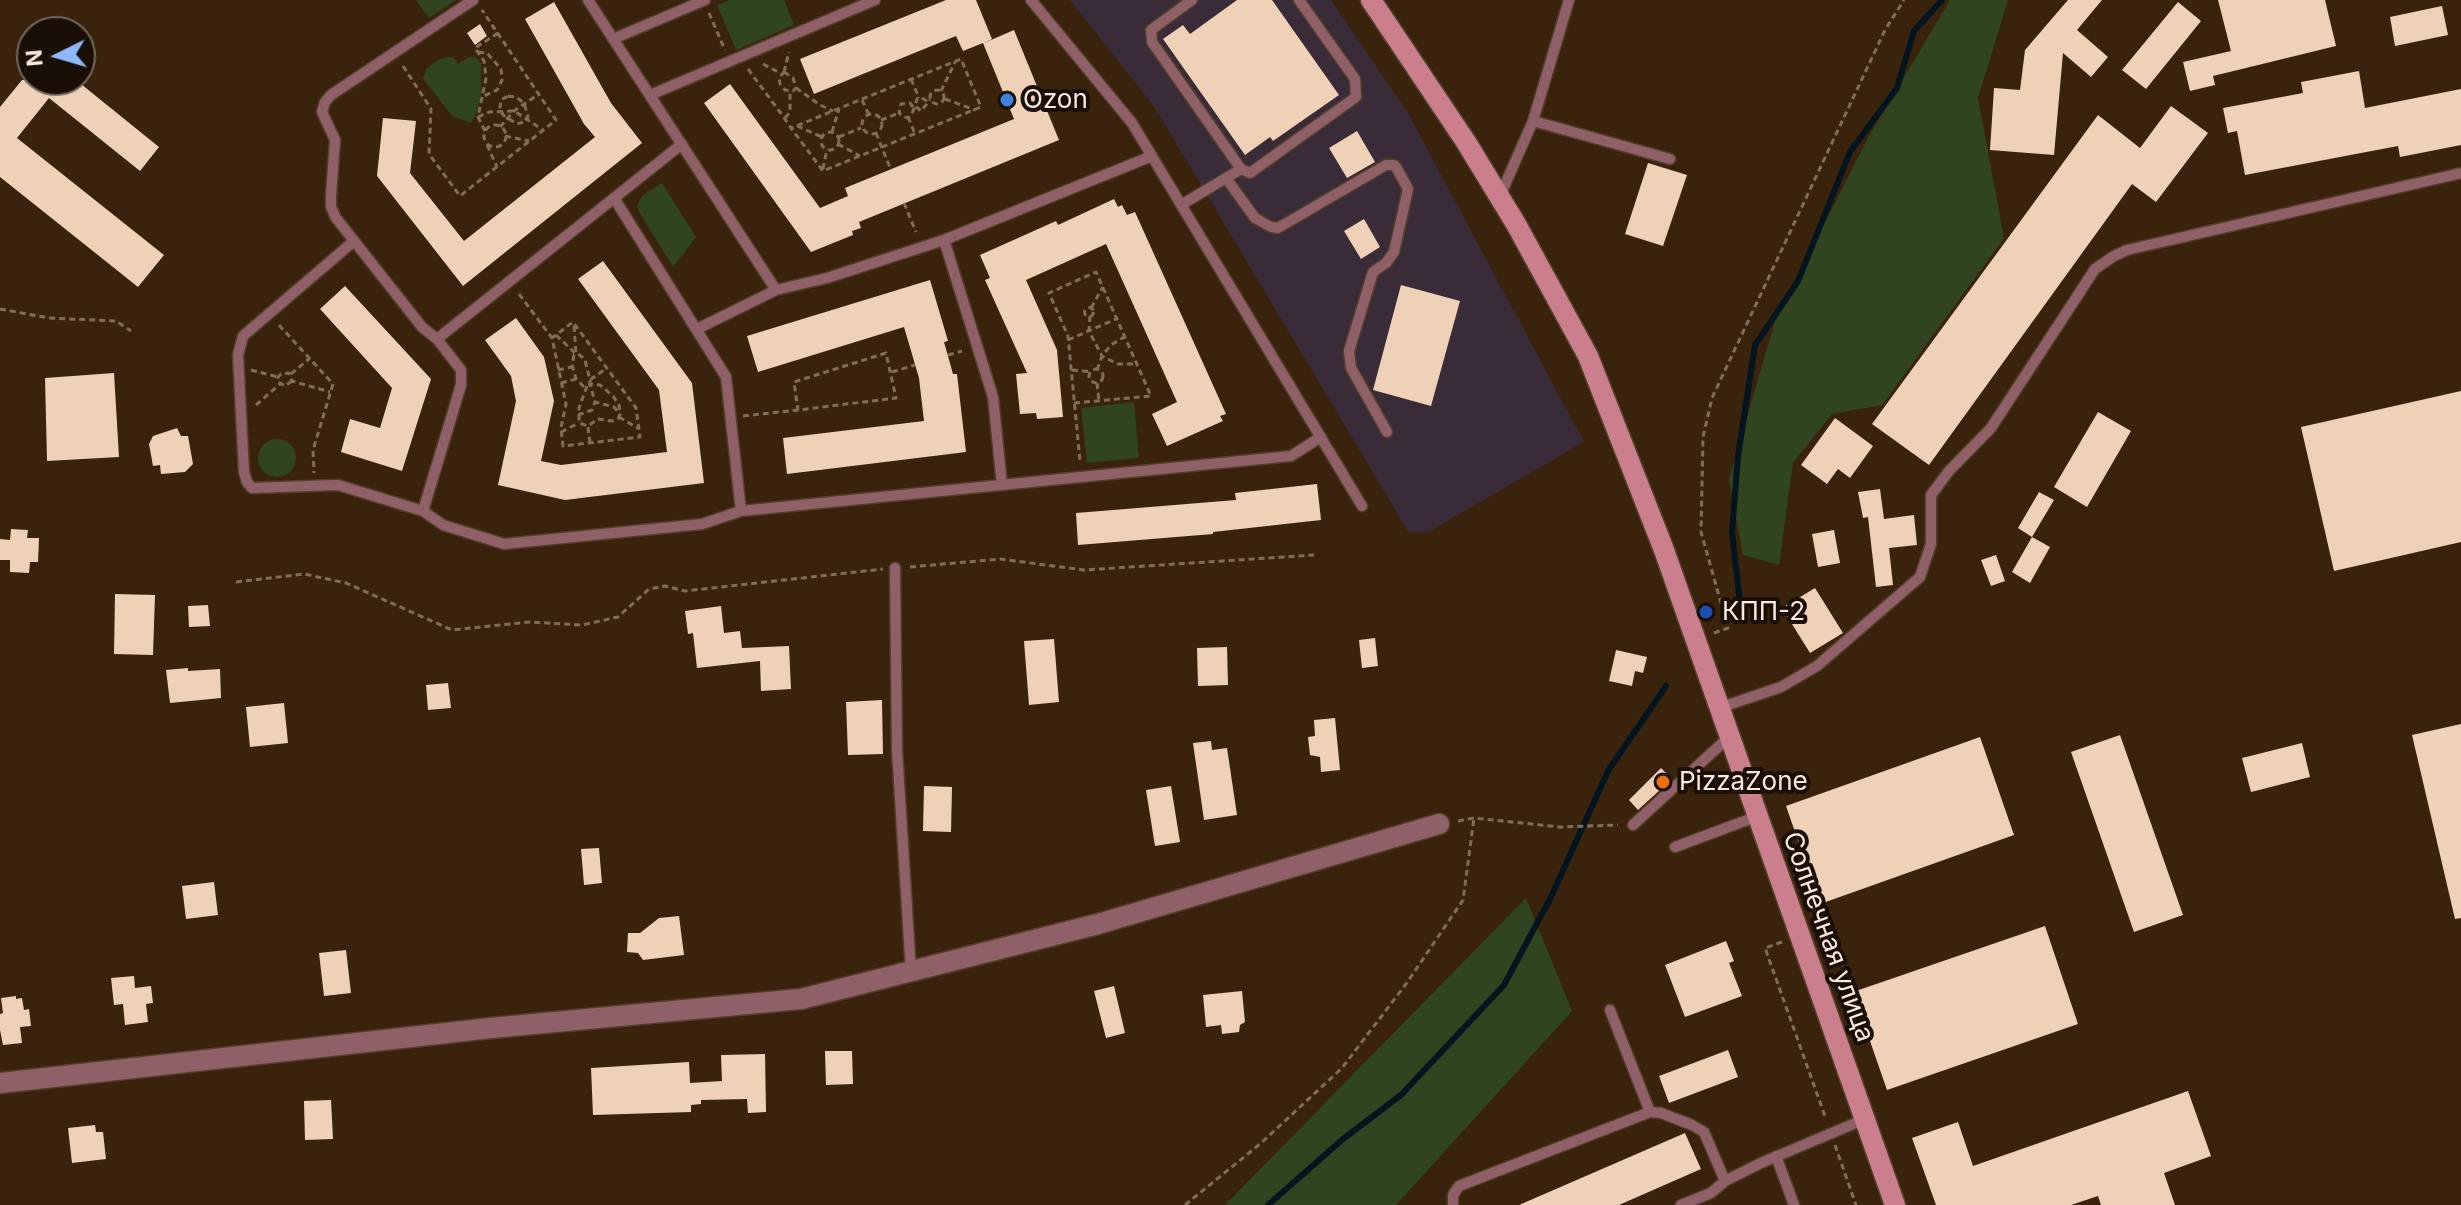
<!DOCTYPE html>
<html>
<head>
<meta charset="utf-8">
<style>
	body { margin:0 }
	#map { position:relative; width:2461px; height:1205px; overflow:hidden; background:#3a230d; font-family:Inter,sans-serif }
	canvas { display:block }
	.north { position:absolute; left:16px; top:16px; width:80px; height:80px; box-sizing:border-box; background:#190f06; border:2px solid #73675c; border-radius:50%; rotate:265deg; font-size:22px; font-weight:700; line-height:32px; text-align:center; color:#fbebde }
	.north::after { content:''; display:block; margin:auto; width:28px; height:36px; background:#8eb9fc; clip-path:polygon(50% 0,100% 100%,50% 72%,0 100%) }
</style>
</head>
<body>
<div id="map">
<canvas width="2461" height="1205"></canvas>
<div class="north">N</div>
</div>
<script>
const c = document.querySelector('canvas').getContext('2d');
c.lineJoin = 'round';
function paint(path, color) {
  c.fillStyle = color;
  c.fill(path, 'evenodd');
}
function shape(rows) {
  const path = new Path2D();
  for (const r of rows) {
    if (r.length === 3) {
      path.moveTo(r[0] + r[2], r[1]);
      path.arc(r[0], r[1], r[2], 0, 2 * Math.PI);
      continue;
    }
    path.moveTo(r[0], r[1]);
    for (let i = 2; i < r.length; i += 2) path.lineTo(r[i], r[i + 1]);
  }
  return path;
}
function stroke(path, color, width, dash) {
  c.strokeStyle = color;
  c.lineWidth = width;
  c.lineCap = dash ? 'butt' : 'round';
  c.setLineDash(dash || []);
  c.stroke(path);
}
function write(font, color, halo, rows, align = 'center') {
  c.font = font + ' Inter,sans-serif';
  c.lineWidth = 8;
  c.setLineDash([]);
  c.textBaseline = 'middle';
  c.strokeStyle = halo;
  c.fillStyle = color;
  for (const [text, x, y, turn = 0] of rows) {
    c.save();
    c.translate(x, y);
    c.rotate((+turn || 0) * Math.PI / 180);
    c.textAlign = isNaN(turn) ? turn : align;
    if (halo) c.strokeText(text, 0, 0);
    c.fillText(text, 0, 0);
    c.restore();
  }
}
paint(shape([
	[1070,0,1331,0,1408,113,1584,442,1430,531,1409,533,1155,108]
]), '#392b37');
paint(shape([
	[416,0,456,0,429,18],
	[730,0,784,0,794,25,736,50,717,5],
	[1950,0,2008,0,1978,98,2004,238,1882,405,1832,414,1793,463,1779,565,1743,555,1729,479,1775,321,1868,138],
	[448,57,454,58,458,64,469,57,476,57,481,64,481,96,476,114,471,123,452,116,423,78,427,68,438,60],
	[662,183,696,237,673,267,639,212,637,206,642,196],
	[1134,402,1139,458,1087,463,1081,408],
	[277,458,19],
	[1526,898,1572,1011,1396,1205,1225,1205]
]), '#30451f');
stroke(shape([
	[1741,613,1732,532,1738,456,1755,345,1798,281,1850,152,1897,88,1914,31,1942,0],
	[1268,1205,1343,1139,1401,1095,1504,985,1551,897,1608,771,1666,686]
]), '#041520', 6);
paint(shape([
	[946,0,976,0,992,39,984,43,1014,30,1059,140,859,222,861,228,852,231,853,235,811,252,704,103,730,84,820,208,848,196,845,188,1014,119,983,43,963,51,956,36,814,94,800,59],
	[1237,0,1272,0,1339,95,1273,141,1270,137,1245,155,1163,39,1183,25,1190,34],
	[2068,0,2102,0,2077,30,2108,57,2091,77,2063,53,2054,155,1990,150,1994,88,2020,90,2025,50],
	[2218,0,2325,0,2336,46,2213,76,2215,85,2190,91,2183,62,2231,51],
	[554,2,611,103,642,143,463,286,377,176,383,118,416,121,410,173,464,241,595,137,584,124,525,19],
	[2178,2,2201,21,2146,89,2122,70],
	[2442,6,2448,35,2395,46,2390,17],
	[480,24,487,36,475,45,467,33],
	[2359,71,2365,108,2461,89,2461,145,2400,157,2398,146,2245,175,2237,131,2228,133,2223,108,2303,93,2301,82],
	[22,80,76,80,159,147,140,171,49,98,17,138,164,255,138,287,0,177,0,107],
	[2171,106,2208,133,2156,202,2132,184,1929,465,1872,424,2098,115,2140,148],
	[1357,131,1375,162,1347,178,1329,148],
	[1648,163,1687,175,1663,246,1625,234],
	[1114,199,1118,207,1122,205,1127,215,1135,212,1226,414,1220,416,1223,421,1167,446,1152,414,1177,402,1106,244,1026,280,1057,350,1063,417,1037,419,1036,413,1020,414,1016,374,1027,373,985,280,990,278,980,255,1056,221,1058,225],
	[1364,219,1380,247,1361,259,1344,231],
	[603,261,692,383,704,483,565,500,498,485,516,401,511,376,485,340,516,318,544,357,554,401,541,461,561,465,667,452,659,390,578,279],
	[930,280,948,341,944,342,953,374,957,374,966,452,787,474,783,438,924,421,919,378,904,327,758,372,747,336],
	[1401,285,1460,301,1431,406,1373,390],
	[345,286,431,379,402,471,341,452,350,419,380,428,392,388,320,309],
	[114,373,119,457,47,461,45,378],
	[2461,391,2461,542,2334,571,2301,427],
	[2098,412,2131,431,2087,507,2054,487],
	[1835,418,1873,446,1850,478,1838,469,1827,484,1801,465],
	[177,428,181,436,188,436,193,464,185,472,161,474,160,465,153,466,149,444,153,436],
	[1317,484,1321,520,1213,532,1213,534,1078,545,1076,513,1236,500,1235,493],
	[1880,489,1884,519,1914,515,1917,545,1889,548,1893,585,1876,587,1868,517,1863,518,1858,492],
	[2039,492,2054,500,2032,537,2018,528],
	[11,529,28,530,27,538,39,538,38,562,30,562,29,573,10,572,10,560,0,560,0,539,10,540],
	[1834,530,1840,563,1818,567,1812,534],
	[2032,537,2050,547,2030,583,2012,572],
	[1996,555,2005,581,1991,586,1981,560],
	[1815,588,1843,633,1810,653,1782,608],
	[115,594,155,595,153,655,114,654],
	[208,605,210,626,189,627,188,606],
	[721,606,724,633,740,631,742,648,789,646,791,689,761,691,760,661,697,668,693,633,688,634,685,611],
	[1375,638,1378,666,1362,668,1359,640],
	[1054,639,1059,702,1029,705,1024,641],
	[1227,647,1228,685,1198,686,1197,648],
	[1616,650,1647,657,1643,673,1635,671,1632,686,1609,681],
	[188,668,188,671,220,669,221,698,170,703,166,670],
	[448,683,451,708,428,710,426,685],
	[882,700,883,754,848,755,846,702],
	[284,703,288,743,250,747,246,707],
	[1335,718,1340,770,1321,772,1320,757,1310,755,1308,737,1315,736,1314,720],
	[2461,724,2461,918,2455,919,2412,735],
	[2120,735,2183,915,2134,932,2071,752],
	[1980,737,2014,835,1820,904,1786,806],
	[1211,741,1212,750,1227,748,1237,815,1204,820,1193,743],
	[2302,743,2310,777,2251,792,2242,758],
	[1661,768,1672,779,1638,810,1629,800],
	[924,786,952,787,951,832,923,831],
	[1171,786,1180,842,1155,846,1146,790],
	[599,848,602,883,584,885,581,849],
	[214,882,218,915,186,919,182,886],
	[679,916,684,955,643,960,638,953,627,952,628,933,640,933,659,918],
	[2045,926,2078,1024,1887,1090,1853,992],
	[1726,941,1734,961,1729,963,1742,996,1685,1017,1665,965],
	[346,950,351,993,324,996,319,953],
	[134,976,135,988,151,986,153,1003,146,1004,148,1022,125,1025,123,1004,114,1005,111,978],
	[1114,986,1125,1033,1106,1038,1094,991],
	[1242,991,1245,1022,1240,1025,1239,1032,1222,1034,1221,1025,1206,1027,1203,995],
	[16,996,16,999,22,998,24,1010,29,1009,31,1026,20,1027,22,1043,3,1045,0,1030,0,1014,3,1013,1,998],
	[1728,1050,1738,1077,1669,1103,1659,1076],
	[825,1051,852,1051,853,1084,826,1085],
	[765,1054,766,1112,748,1113,747,1099,701,1100,701,1104,691,1105,691,1112,593,1115,591,1068,689,1062,690,1083,722,1081,721,1055],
	[2188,1091,2211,1156,2164,1173,2175,1205,2101,1205,2098,1196,2071,1205,1936,1205,1912,1138,1958,1122,1973,1166],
	[331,1100,333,1139,305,1140,304,1101],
	[95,1125,96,1132,103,1132,106,1159,72,1163,68,1128],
	[1685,1133,1701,1169,1619,1205,1519,1205]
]), '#efd1b7');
const lane = shape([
	[588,0,776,290],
	[1031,0,1132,123,1362,506],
	[1192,0,1151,30,1152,42,1241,169,1250,173,1356,97,1355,79,1299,0],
	[613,39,705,0],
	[650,95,875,0],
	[1533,121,1670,159],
	[1226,178,1255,218,1271,227,1278,228,1386,165,1394,165,1396,167,1408,189,1394,252,1386,263,1373,272,1349,351,1351,368,1387,432],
	[1500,196,1533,121,1569,0],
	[614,198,726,377,741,511],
	[1181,205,1241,169],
	[944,240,993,397,1002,485],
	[354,241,243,336,238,355,244,472,247,482,252,488,338,485,423,511,443,525,504,544,702,524,741,511,1291,456,1321,437],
	[697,329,776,290,827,278,944,240,1152,156],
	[437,339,682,144],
	[423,511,461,385,461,370,437,339,422,327,336,218,331,207,331,195,335,140,322,112,325,102,331,95,473,0],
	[895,568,897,750,911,972],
	[1719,708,1781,687,1817,666,1920,577,1931,544,1931,495,1949,471,1991,428,2095,269,2114,256,2127,250,2461,173],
	[1633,825,1729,737],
	[1675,847,1758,816],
	[1610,1010,1650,1112],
	[1776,1156,1794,1205],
	[1453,1205,1453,1195,1459,1186,1650,1112,1661,1113,1692,1125,1704,1132,1725,1181],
	[1681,1205,1711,1193,1725,1181,1761,1163,1865,1119]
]);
const street = shape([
	[0,1083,491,1028,801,999,1098,924,1439,824]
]);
const secondary = shape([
	[1371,0,1466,142,1516,224,1588,356,1664,550,1895,1205]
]);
stroke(lane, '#553f2a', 13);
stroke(street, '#553f2a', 23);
stroke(secondary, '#553f2a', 23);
stroke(shape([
	[709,13,725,50],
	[478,52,487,53,501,69,502,80,497,90,484,96],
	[763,64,780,73],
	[403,66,431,109,429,154,460,196,556,120,482,10],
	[748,69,785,119,791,128,823,171,981,107,961,59,791,128],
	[784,72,793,78,796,88,793,91,785,90,780,84,779,78,784,72],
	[784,72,789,52],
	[911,79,919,98],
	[796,88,820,105,833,111],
	[937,97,7],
	[941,91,955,62],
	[508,96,516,97,524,103,528,117,524,122,517,124,503,115,500,108,501,100,508,96],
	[945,99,975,110],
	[862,100,869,115],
	[927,101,920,97,917,99,915,106,921,111,930,100],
	[913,107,910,103,901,104,899,113,907,118,911,116,915,106],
	[872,124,10],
	[478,117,489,112,514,111,543,130],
	[908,117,915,134],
	[785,118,790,112,790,92],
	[881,120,899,113],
	[495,136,11],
	[797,126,822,137],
	[500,127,514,111,539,94],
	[485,131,478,117,486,78,484,61,475,48,498,33],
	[832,132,839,109],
	[830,141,9],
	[876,133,891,170],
	[505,136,529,141],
	[839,137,861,128],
	[838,144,860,156],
	[487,145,497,167],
	[823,169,827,149],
	[904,203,916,232],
	[519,294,552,338,566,404,561,428,563,446,640,437,636,408,573,322,552,338],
	[1089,312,4.5],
	[1091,308,1103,287],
	[0,309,49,318,116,321,131,331],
	[1090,316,1089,331,1102,356,1118,364,1137,364],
	[279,325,333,384,313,450,314,473],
	[574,326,576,354],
	[556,335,576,354],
	[1068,340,1116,319],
	[948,355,962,351],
	[1096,376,7],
	[251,370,278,377],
	[558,370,572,367],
	[1072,370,1092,372],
	[1097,370,1102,356,1111,345,1124,337],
	[892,372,915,365],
	[291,374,310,358],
	[590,380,590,384,583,386,576,379,572,365,574,355,580,355,585,360,590,380,607,368],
	[292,381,285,386,278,382,278,377,281,374,289,373,292,381,330,392],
	[561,383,576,379],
	[1097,383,1099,401],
	[587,386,579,408,579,423,588,426,598,419,612,421,618,419,620,414,619,405,613,396,600,385,590,384,595,402,614,407,620,414],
	[1074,403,1151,396,1096,272,1049,293,1068,336,1080,461],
	[256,405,280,384],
	[578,415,592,410,595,402],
	[743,416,798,410,896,398,886,353,794,382,798,410],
	[619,417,639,429],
	[588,427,590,443],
	[561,432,579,423],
	[910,567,1000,559,1084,570,1314,555],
	[236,582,304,574,346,583,452,630,529,622,582,625,618,617,649,589,665,586,685,591,883,569],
	[1714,633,1728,628,1701,532,1703,437,1712,398,1885,30,1904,0],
	[1458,821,1474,818,1560,827,1618,825],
	[1782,942,1765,948,1826,1119],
	[1835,1145,1856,1205],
	[1185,1205,1260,1144,1342,1068,1406,984,1463,900,1474,818]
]), '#816d5a', 3, [6, 4]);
stroke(lane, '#906069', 10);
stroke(street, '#906069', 20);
stroke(secondary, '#cb7f8d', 20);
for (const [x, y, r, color] of [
	[1007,100,8,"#3f7fe0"],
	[1706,612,8,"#1a4fb4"],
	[1663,782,8,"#e8710a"]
]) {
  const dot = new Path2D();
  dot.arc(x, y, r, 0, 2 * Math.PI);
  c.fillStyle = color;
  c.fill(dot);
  stroke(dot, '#190f06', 3);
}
write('26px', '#fbebde', '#190f06', [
	["Ozon",1023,100],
	["КПП-2",1722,612],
	["PizzaZone",1679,782]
], 'left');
write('26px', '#fbebde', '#190f06', [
	["Солнечная улица",1828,937,70]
]);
</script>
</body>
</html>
